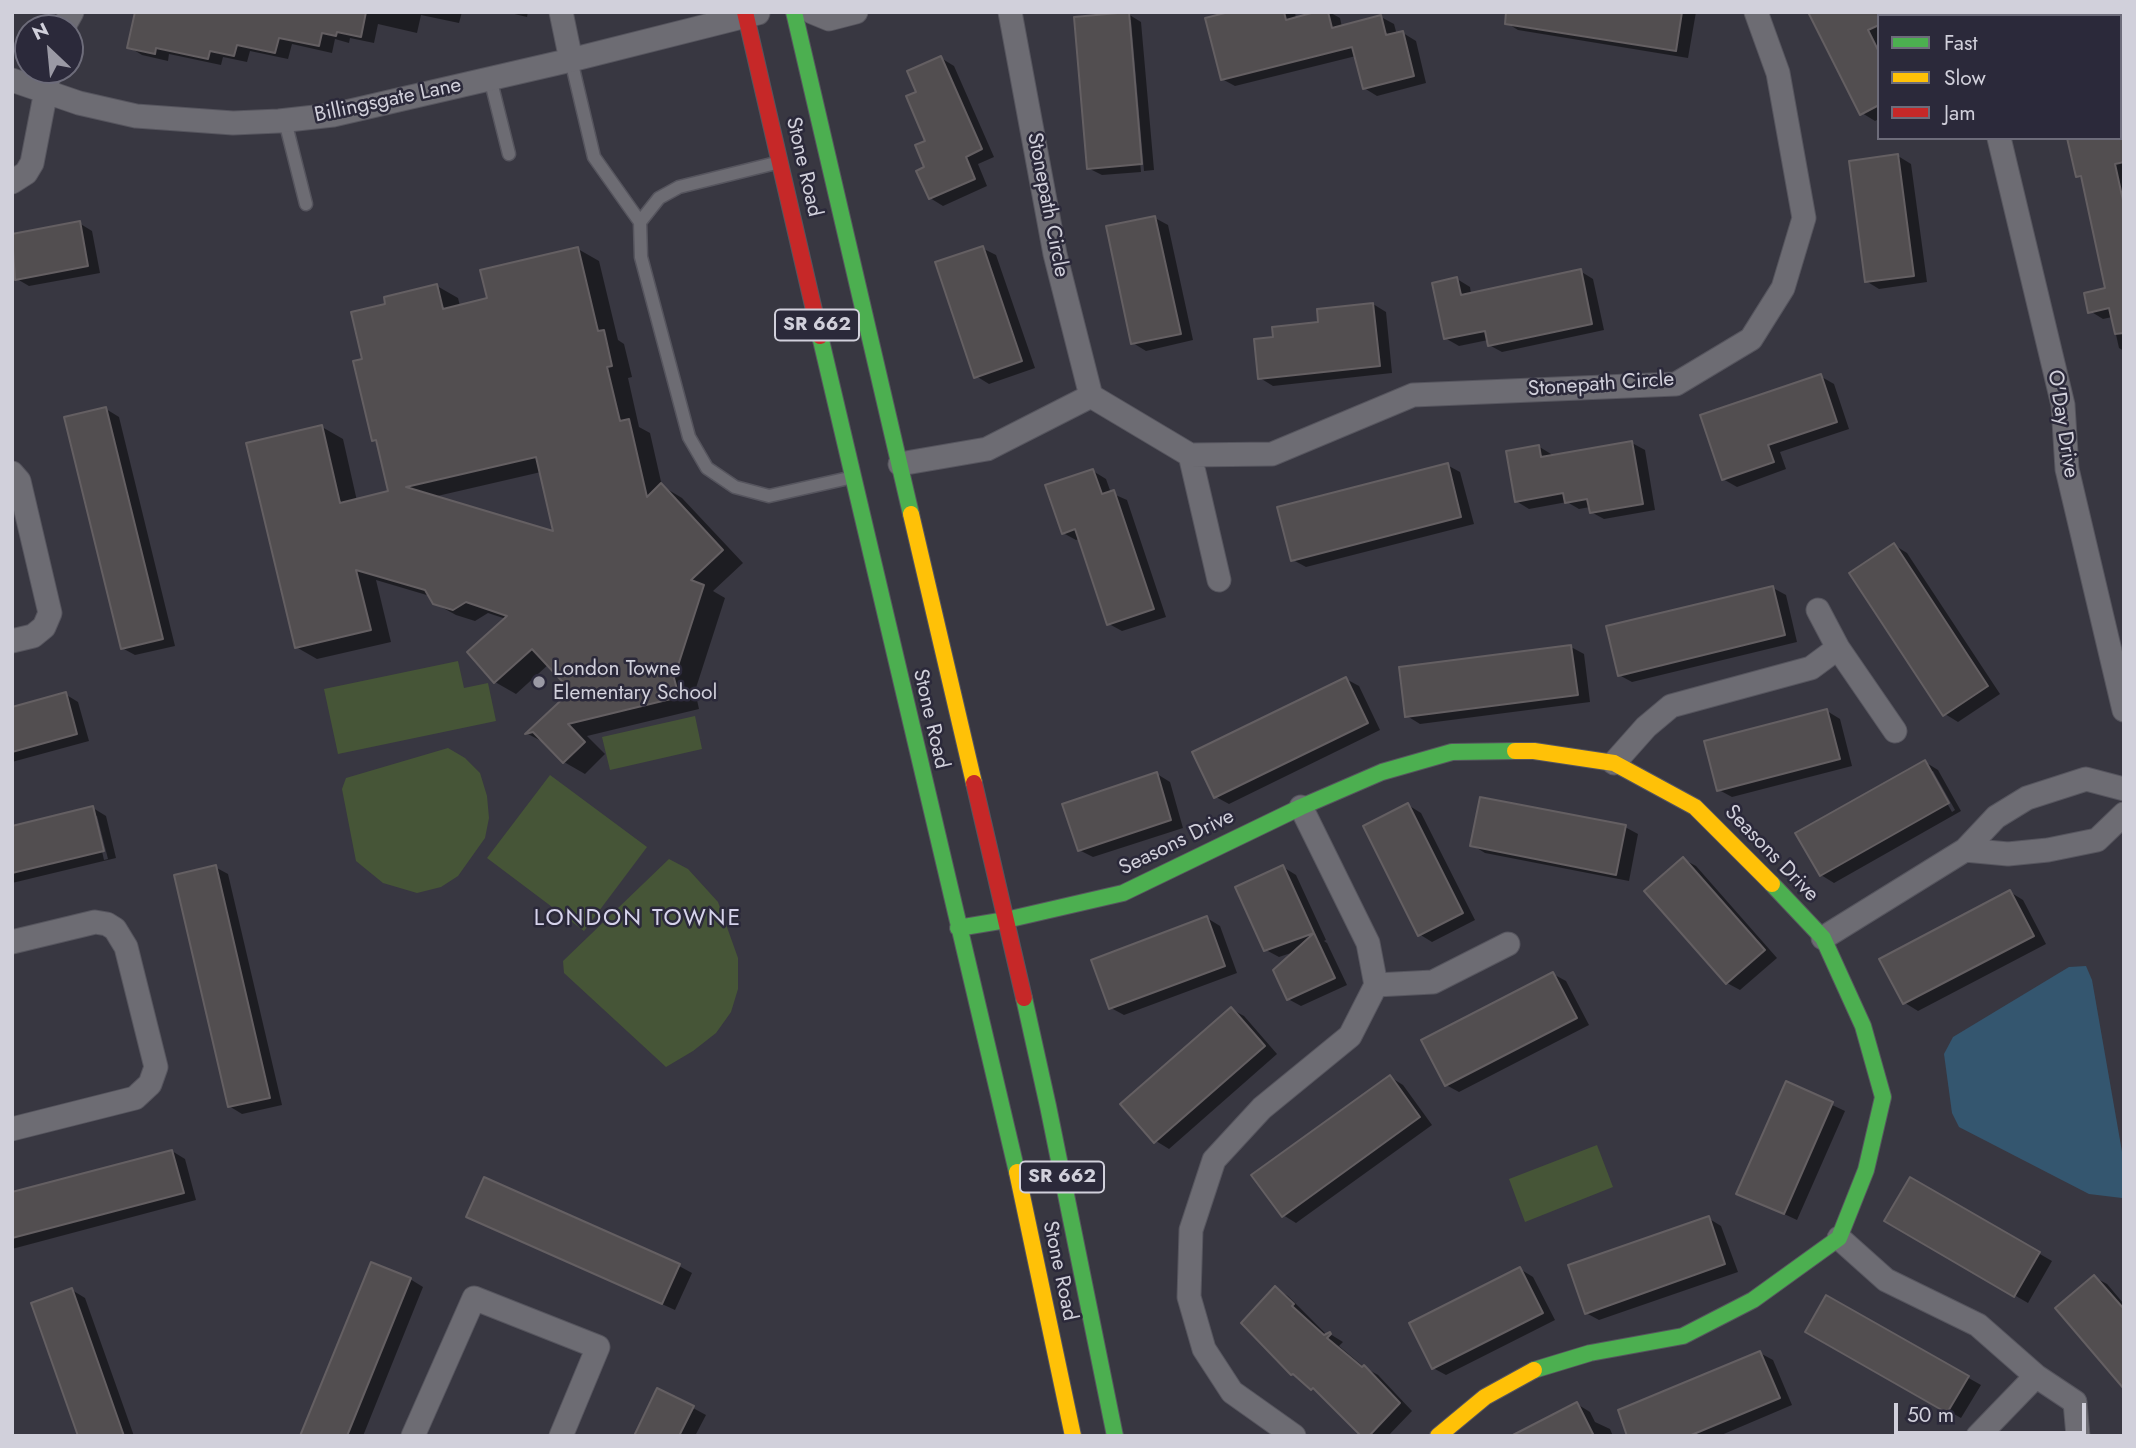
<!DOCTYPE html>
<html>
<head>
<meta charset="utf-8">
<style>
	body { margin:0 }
	#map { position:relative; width:2136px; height:1448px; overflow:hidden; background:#383741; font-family:Jost,sans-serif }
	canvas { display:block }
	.frame { position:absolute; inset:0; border:14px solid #d1d0db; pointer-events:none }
	.legend { position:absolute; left:1877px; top:14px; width:245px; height:126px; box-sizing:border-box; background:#2b293a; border:2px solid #6d6c7a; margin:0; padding:9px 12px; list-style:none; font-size:21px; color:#d1d0db }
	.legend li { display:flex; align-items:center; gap:14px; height:35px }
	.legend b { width:35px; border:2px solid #6d6c7a }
	.north { position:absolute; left:14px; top:14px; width:70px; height:70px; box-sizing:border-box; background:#2b293a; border:2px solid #6d6c7a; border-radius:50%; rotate:334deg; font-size:19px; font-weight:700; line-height:28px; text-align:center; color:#d1d0db }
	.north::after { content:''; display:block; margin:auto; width:24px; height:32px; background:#9b9aa5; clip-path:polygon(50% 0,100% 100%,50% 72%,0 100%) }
	.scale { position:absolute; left:1894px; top:1403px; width:192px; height:32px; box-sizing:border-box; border:4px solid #d1d0db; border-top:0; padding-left:9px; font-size:21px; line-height:24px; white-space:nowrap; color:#d1d0db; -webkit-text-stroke:5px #2b293a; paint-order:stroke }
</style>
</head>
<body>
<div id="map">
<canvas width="2136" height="1448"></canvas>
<div class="frame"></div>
<ul class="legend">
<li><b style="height:9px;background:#4caf50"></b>Fast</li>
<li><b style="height:9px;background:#ffc107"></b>Slow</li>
<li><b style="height:9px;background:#c62828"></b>Jam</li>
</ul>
<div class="north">N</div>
<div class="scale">50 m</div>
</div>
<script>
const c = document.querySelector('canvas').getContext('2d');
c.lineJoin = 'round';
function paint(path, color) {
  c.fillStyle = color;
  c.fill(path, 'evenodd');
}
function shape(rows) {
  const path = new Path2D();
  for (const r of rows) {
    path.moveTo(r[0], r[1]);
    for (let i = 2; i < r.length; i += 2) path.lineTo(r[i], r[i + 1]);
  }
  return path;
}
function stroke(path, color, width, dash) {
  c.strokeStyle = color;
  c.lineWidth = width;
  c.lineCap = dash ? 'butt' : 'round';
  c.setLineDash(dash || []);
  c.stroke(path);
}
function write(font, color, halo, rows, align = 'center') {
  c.font = font + ' Jost,sans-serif';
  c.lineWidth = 5;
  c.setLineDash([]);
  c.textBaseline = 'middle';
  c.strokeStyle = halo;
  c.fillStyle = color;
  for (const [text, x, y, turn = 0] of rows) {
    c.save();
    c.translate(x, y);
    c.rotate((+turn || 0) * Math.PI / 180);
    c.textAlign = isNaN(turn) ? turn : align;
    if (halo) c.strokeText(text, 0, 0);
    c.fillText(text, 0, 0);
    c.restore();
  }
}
paint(shape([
	[458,661,464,688,488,683,496,721,338,754,324,689],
	[695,716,702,749,610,770,602,737],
	[448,748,465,758,480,773,487,796,489,818,485,838,458,876,441,887,417,893,383,883,356,861,342,789,346,778],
	[550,775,647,847,584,931,487,858],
	[669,859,688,869,718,902,738,958,738,989,731,1012,716,1033,693,1051,666,1067,564,973,563,961],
	[1597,1145,1613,1187,1525,1222,1509,1179]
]), '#465537');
paint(shape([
	[2086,966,2092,980,2124,1163,2122,1198,2089,1194,1959,1127,1952,1113,1944,1054,1953,1037,2069,967]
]), '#34566f');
paint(shape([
	[137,12,462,12,459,23,421,15,417,33,378,24,374,43,350,38,349,43,335,39,332,53,292,44,288,59,250,51,247,62,223,57,221,65,169,54,168,61,142,55,129,47],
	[506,12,528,12,527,17],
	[1236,12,1295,12,1296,19,1329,12,1340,18,1342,27,1381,17,1394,24,1397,35,1403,33,1416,41,1426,83,1377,96,1364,88,1356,56,1235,86,1222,79],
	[1507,12,1696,12,1688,58,1518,30,1505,22],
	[1810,12,1879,16,1879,119,1875,121,1862,113],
	[2037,12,2081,12,2082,16,2038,16],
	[1128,14,1141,22,1154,170,1144,171,1131,20,1128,20,1141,172,1102,175,1088,168],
	[941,58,954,66,994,157,978,164,987,186,943,206,930,198,928,142,918,93],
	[2124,137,2124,351,2119,348,2112,317,2103,319,2090,311,2107,289,2083,179,2077,176],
	[1898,156,1911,164,1927,282,1879,289,1866,281],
	[1155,218,1168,225,1193,340,1146,351,1133,343],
	[79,223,92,231,100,273,29,286,17,279,12,281,12,235],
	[982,248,996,255,1035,368,989,384,976,376],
	[578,249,599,261,618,340,624,344,632,377,628,378,639,427,650,433,662,486,682,498,743,563,713,591,725,598,695,691,699,709,587,736,605,754,585,774,564,762,547,744,528,734,573,691,549,664,516,694,495,682,469,653,506,619,488,613,475,621,456,615,434,603,430,596,376,580,391,642,317,659,296,647,322,427,343,439,357,501,390,493,379,444,373,440,364,360,387,305,437,286,458,298,460,306,489,299],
	[541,472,556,534,433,497],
	[1580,271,1593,279,1604,330,1502,352,1489,345,1488,340,1459,346,1445,338,1457,279,1470,287,1471,294],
	[1373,304,1386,312,1392,373,1273,386,1260,378,1275,339],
	[1820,376,1834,384,1849,429,1780,452,1786,469,1737,487,1723,479],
	[106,409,119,417,175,646,135,655,122,648],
	[1632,443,1645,450,1655,510,1604,519,1591,512,1590,507,1579,509,1567,502,1529,509,1516,501,1538,446,1551,454,1552,457],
	[1447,465,1460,472,1474,524,1306,567,1293,560],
	[1093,471,1106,479,1111,493,1127,500,1166,617,1122,631,1109,624,1080,539,1076,540,1063,533],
	[1894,545,1907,553,2000,694,1958,722,1945,714],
	[1773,588,1786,595,1797,642,1632,682,1619,675],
	[1571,647,1584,654,1590,702,1420,724,1407,716],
	[1346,679,1359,686,1380,730,1229,804,1216,797],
	[65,694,78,702,89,741,12,762,12,708],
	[1827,711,1840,719,1852,766,1732,797,1719,790],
	[1925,762,1938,770,1961,811,1834,883,1821,875],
	[1929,771,1933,771,1955,810,1952,812],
	[1157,774,1170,782,1183,828,1093,857,1079,850],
	[1408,805,1421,813,1475,920,1432,942,1419,934],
	[93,808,106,816,116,858,12,883,12,828],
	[94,816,97,816,108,859,104,860],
	[1625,827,1638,834,1629,881,1485,853,1472,845],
	[1683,859,1696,866,1777,958,1740,990,1727,983],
	[215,867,228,874,282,1105,242,1114,229,1106],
	[1283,867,1296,875,1326,940,1324,941,1327,943,1347,985,1301,1006,1288,999,1297,951,1279,957,1266,950],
	[2010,892,2023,900,2046,944,1918,1011,1905,1003,1882,959],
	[1207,918,1220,926,1237,973,1124,1015,1111,1008],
	[1553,974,1566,981,1589,1025,1459,1092,1446,1085],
	[1231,1009,1244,1016,1277,1054,1169,1149,1156,1141],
	[1390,1077,1403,1085,1432,1125,1296,1223,1283,1215],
	[1787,1084,1845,1111,1797,1220,1739,1193],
	[172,1151,185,1159,196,1200,12,1249,12,1194],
	[1911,1180,2052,1261,2028,1303,1887,1221],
	[468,1216,679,1266,692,1273,675,1310],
	[1708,1218,1721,1226,1738,1272,1599,1320,1586,1313],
	[1520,1269,1533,1277,1555,1320,1446,1375,1433,1368],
	[2094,1277,2107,1284,2124,1304,2124,1385],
	[410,1279,423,1287,363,1436,302,1436],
	[1275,1288,1288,1296,1327,1335,1330,1334,1343,1342,1339,1346,1364,1367,1378,1375,1412,1411,1388,1436,1363,1436,1320,1394,1312,1389],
	[72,1290,85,1298,134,1436,80,1436],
	[1827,1298,1981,1385,1961,1418,1807,1331],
	[1760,1353,1773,1360,1792,1405,1719,1436,1634,1436],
	[1577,1404,1590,1412,1595,1422,1610,1429,1613,1436,1515,1436],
	[693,1408,706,1415,695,1436,636,1436]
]), '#0007');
const building = shape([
	[135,12,366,12,361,37,337,32,336,36,322,33,319,46,279,38,275,53,237,45,234,56,210,51,208,59,156,48,155,54,127,48,135,12],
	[1129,12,1142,164,1087,169,1074,17,1129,12],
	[1229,12,1284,12,1286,20,1315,12,1328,12,1332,28,1381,15,1386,35,1403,31,1414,76,1363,89,1352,47,1221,80,1205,18,1229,12],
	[1506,12,1682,12,1676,51,1505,24,1506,12],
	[1808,12,1904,12,1897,16,1879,16,1879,25,1868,30,1879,52,1879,105,1860,115,1808,12],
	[941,56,982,149,966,157,975,179,929,199,916,171,924,167,915,145,925,141,906,96,916,92,907,71,941,56],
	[2124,135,2124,162,2115,164,2124,205,2124,333,2115,334,2109,308,2088,313,2084,293,2105,288,2081,176,2076,177,2067,138,2120,138,2124,135],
	[1898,154,1914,276,1865,282,1849,161,1898,154],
	[1155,216,1181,334,1131,344,1106,226,1155,216],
	[80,221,88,266,15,280,12,234,80,221],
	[983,246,1022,361,974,378,935,262,983,246],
	[578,247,598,331,604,330,612,366,607,367,620,421,629,419,647,497,661,483,723,550,691,580,704,585,674,678,679,697,568,724,585,742,563,763,533,732,525,734,571,691,532,649,494,683,467,652,507,616,466,602,453,610,433,604,425,590,356,570,371,630,295,648,246,443,322,425,340,503,388,491,376,440,372,441,353,361,362,359,351,312,385,304,384,297,437,284,443,309,487,298,480,270,578,247],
	[536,457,553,531,406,487,536,457],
	[1581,269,1592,324,1488,346,1485,331,1444,339,1432,283,1457,277,1461,295,1581,269],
	[1373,303,1380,366,1258,379,1254,339,1273,337,1272,327,1318,322,1317,309,1373,303],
	[1821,374,1837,422,1768,445,1774,462,1722,480,1700,415,1821,374],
	[106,407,163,639,121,649,64,417,106,407],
	[1632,441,1643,504,1590,513,1587,499,1565,503,1563,493,1515,502,1506,451,1539,445,1541,457,1632,441],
	[1448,463,1461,517,1291,561,1277,507,1448,463],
	[1093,469,1102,494,1114,490,1154,609,1107,625,1075,529,1062,534,1045,485,1093,469],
	[1894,543,1988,686,1943,716,1849,573,1894,543],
	[1773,586,1785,635,1618,676,1606,626,1773,586],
	[1571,645,1578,695,1405,717,1399,667,1571,645],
	[1346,677,1368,723,1214,798,1192,752,1346,677],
	[66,692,77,734,12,752,12,707,66,692],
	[1827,709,1840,759,1717,791,1704,741,1827,709],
	[1925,760,1949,803,1820,876,1795,833,1925,760],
	[1157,772,1171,820,1078,851,1062,804,1157,772],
	[1480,797,1626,825,1616,875,1470,846,1480,797],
	[1408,803,1463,913,1418,936,1363,826,1408,803],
	[93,806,104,851,12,873,12,826,93,806],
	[1683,857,1765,950,1726,984,1644,891,1683,857],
	[216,865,270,1098,228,1107,174,875,216,865],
	[1283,865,1314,933,1264,951,1235,887,1283,865],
	[2010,890,2034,936,1903,1004,1879,959,2010,890],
	[1207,916,1225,966,1109,1009,1091,960,1207,916],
	[1314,933,1335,978,1287,1000,1273,970,1314,933],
	[1553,972,1577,1018,1445,1086,1421,1040,1553,972],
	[1231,1007,1265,1046,1154,1143,1120,1104,1231,1007],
	[1390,1075,1420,1117,1282,1217,1251,1175,1390,1075],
	[1786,1081,1833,1102,1784,1214,1736,1194,1786,1081],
	[172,1150,184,1193,12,1238,12,1192,172,1150],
	[484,1177,680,1264,662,1304,466,1217,484,1177],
	[1910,1177,2040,1252,2014,1297,1884,1221,1910,1177],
	[1709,1216,1725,1264,1585,1314,1568,1265,1709,1216],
	[371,1262,411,1278,347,1436,300,1436,371,1262],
	[1520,1267,1543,1313,1432,1369,1409,1323,1520,1267],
	[2094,1275,2124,1309,2124,1389,2055,1308,2094,1275],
	[1275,1286,1294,1304,1292,1306,1324,1335,1330,1332,1331,1334,1327,1338,1362,1367,1364,1365,1400,1403,1369,1436,1361,1436,1313,1388,1311,1390,1293,1374,1291,1375,1241,1323,1275,1286],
	[72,1288,124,1436,78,1436,31,1303,72,1288],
	[1826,1295,1969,1376,1947,1413,1805,1332,1826,1295],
	[1760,1351,1780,1398,1689,1436,1627,1436,1618,1410,1760,1351],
	[657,1388,694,1406,679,1436,634,1436,657,1388],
	[1577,1402,1594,1436,1511,1436,1577,1402]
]);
paint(building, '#524e50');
stroke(building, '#645f62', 2);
const lane = shape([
	[571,60,594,157,640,222,641,257,689,437,707,468,735,487,769,496,849,478],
	[490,78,509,154],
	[285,121,306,204],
	[640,222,659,198,679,187,776,163]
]);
const street = shape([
	[561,12,571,60],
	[812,12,829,19,856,12],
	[1010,12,1055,254,1091,396,1190,455,1272,454,1413,395,1676,384,1751,339,1783,288,1804,218,1778,73,1756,12],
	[1969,12,1970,16],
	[63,28,72,12],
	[2120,70,2124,69],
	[12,80,79,103,136,116,233,123,279,121,333,115,571,60,758,13],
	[1999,138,2063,405,2067,469,2124,710],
	[12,182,26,173,32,163,50,70],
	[1190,455,1219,580],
	[900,464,987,449,1091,396],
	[12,473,19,481,50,613,44,627,33,636,12,641],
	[1818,610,1838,648,1895,731],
	[1614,763,1646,727,1671,706,1811,668,1838,648],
	[1965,850,2008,854,2048,850,2097,840,2124,814],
	[1823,938,1965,850,1996,817,2027,798,2086,779,2124,789],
	[12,942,95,922,107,924,115,929,126,947,156,1067,150,1084,135,1098,12,1129],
	[1376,985,1433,982,1508,944],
	[1839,1238,1886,1280,1978,1325,2036,1376],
	[413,1436,474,1298,598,1347,561,1436],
	[1294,1436,1232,1392,1204,1349,1189,1297,1191,1230,1214,1160,1262,1108,1350,1036,1376,985,1368,943,1301,807],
	[1978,1436,2036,1376,2075,1402,2078,1436]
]);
const fast = shape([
	[794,12,911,514],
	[820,336,1017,1172],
	[958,928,1006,920,1123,893,1301,807,1382,772,1452,752,1515,751],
	[1024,998,1048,1106,1115,1436],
	[1534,1370,1590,1353,1683,1336,1753,1300,1839,1238,1866,1170,1883,1097,1863,1026,1823,938,1772,884]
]);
const slow = shape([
	[911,514,974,783],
	[1515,751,1534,751,1614,763,1695,807,1772,884],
	[1017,1172,1073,1436],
	[1438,1436,1485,1397,1534,1370]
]);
const jam = shape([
	[745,12,820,336],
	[974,783,1024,998]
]);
stroke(lane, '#56555e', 15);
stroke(street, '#56555e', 25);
stroke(fast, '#56555e', 18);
stroke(slow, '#56555e', 18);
stroke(jam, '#56555e', 18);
stroke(lane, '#6d6c73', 12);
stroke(street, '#6d6c73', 23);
stroke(fast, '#4caf50', 16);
stroke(slow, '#ffc107', 16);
stroke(jam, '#c62828', 16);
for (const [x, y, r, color] of [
	[539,682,7,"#9b9aa5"]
]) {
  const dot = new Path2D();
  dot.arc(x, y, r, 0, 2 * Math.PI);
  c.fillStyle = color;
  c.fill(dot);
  stroke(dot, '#2b293a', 2.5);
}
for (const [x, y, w] of [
	[817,325,84],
	[1062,1177,84]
]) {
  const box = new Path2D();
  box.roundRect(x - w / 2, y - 15.5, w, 31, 5);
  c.fillStyle = '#2b293a';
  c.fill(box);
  stroke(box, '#d1d0db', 2);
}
write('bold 19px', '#d1d0db', null, [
	["SR 662",817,325],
	["SR 662",1062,1177]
]);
write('21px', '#d1d0db', '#2b293a', [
	["Billingsgate Lane",388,101,-12],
	["Stone Road",803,167,77],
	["Stonepath Circle",1047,205,79],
	["Stonepath Circle",1601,385,-4],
	["O'Day Drive",2062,424,81],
	["Stone Road",930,719,77],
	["Seasons Drive",1177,843,-26],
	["Seasons Drive",1771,854,46],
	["Stone Road",1059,1271,78]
]);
write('21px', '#d1d0db', '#2b293a', [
	["London Towne",553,670],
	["Elementary School",553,694]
], 'left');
c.letterSpacing = '2px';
write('23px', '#d6d3eb', '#2b293a', [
	["LONDON TOWNE",638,919]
]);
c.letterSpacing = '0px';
</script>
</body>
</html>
